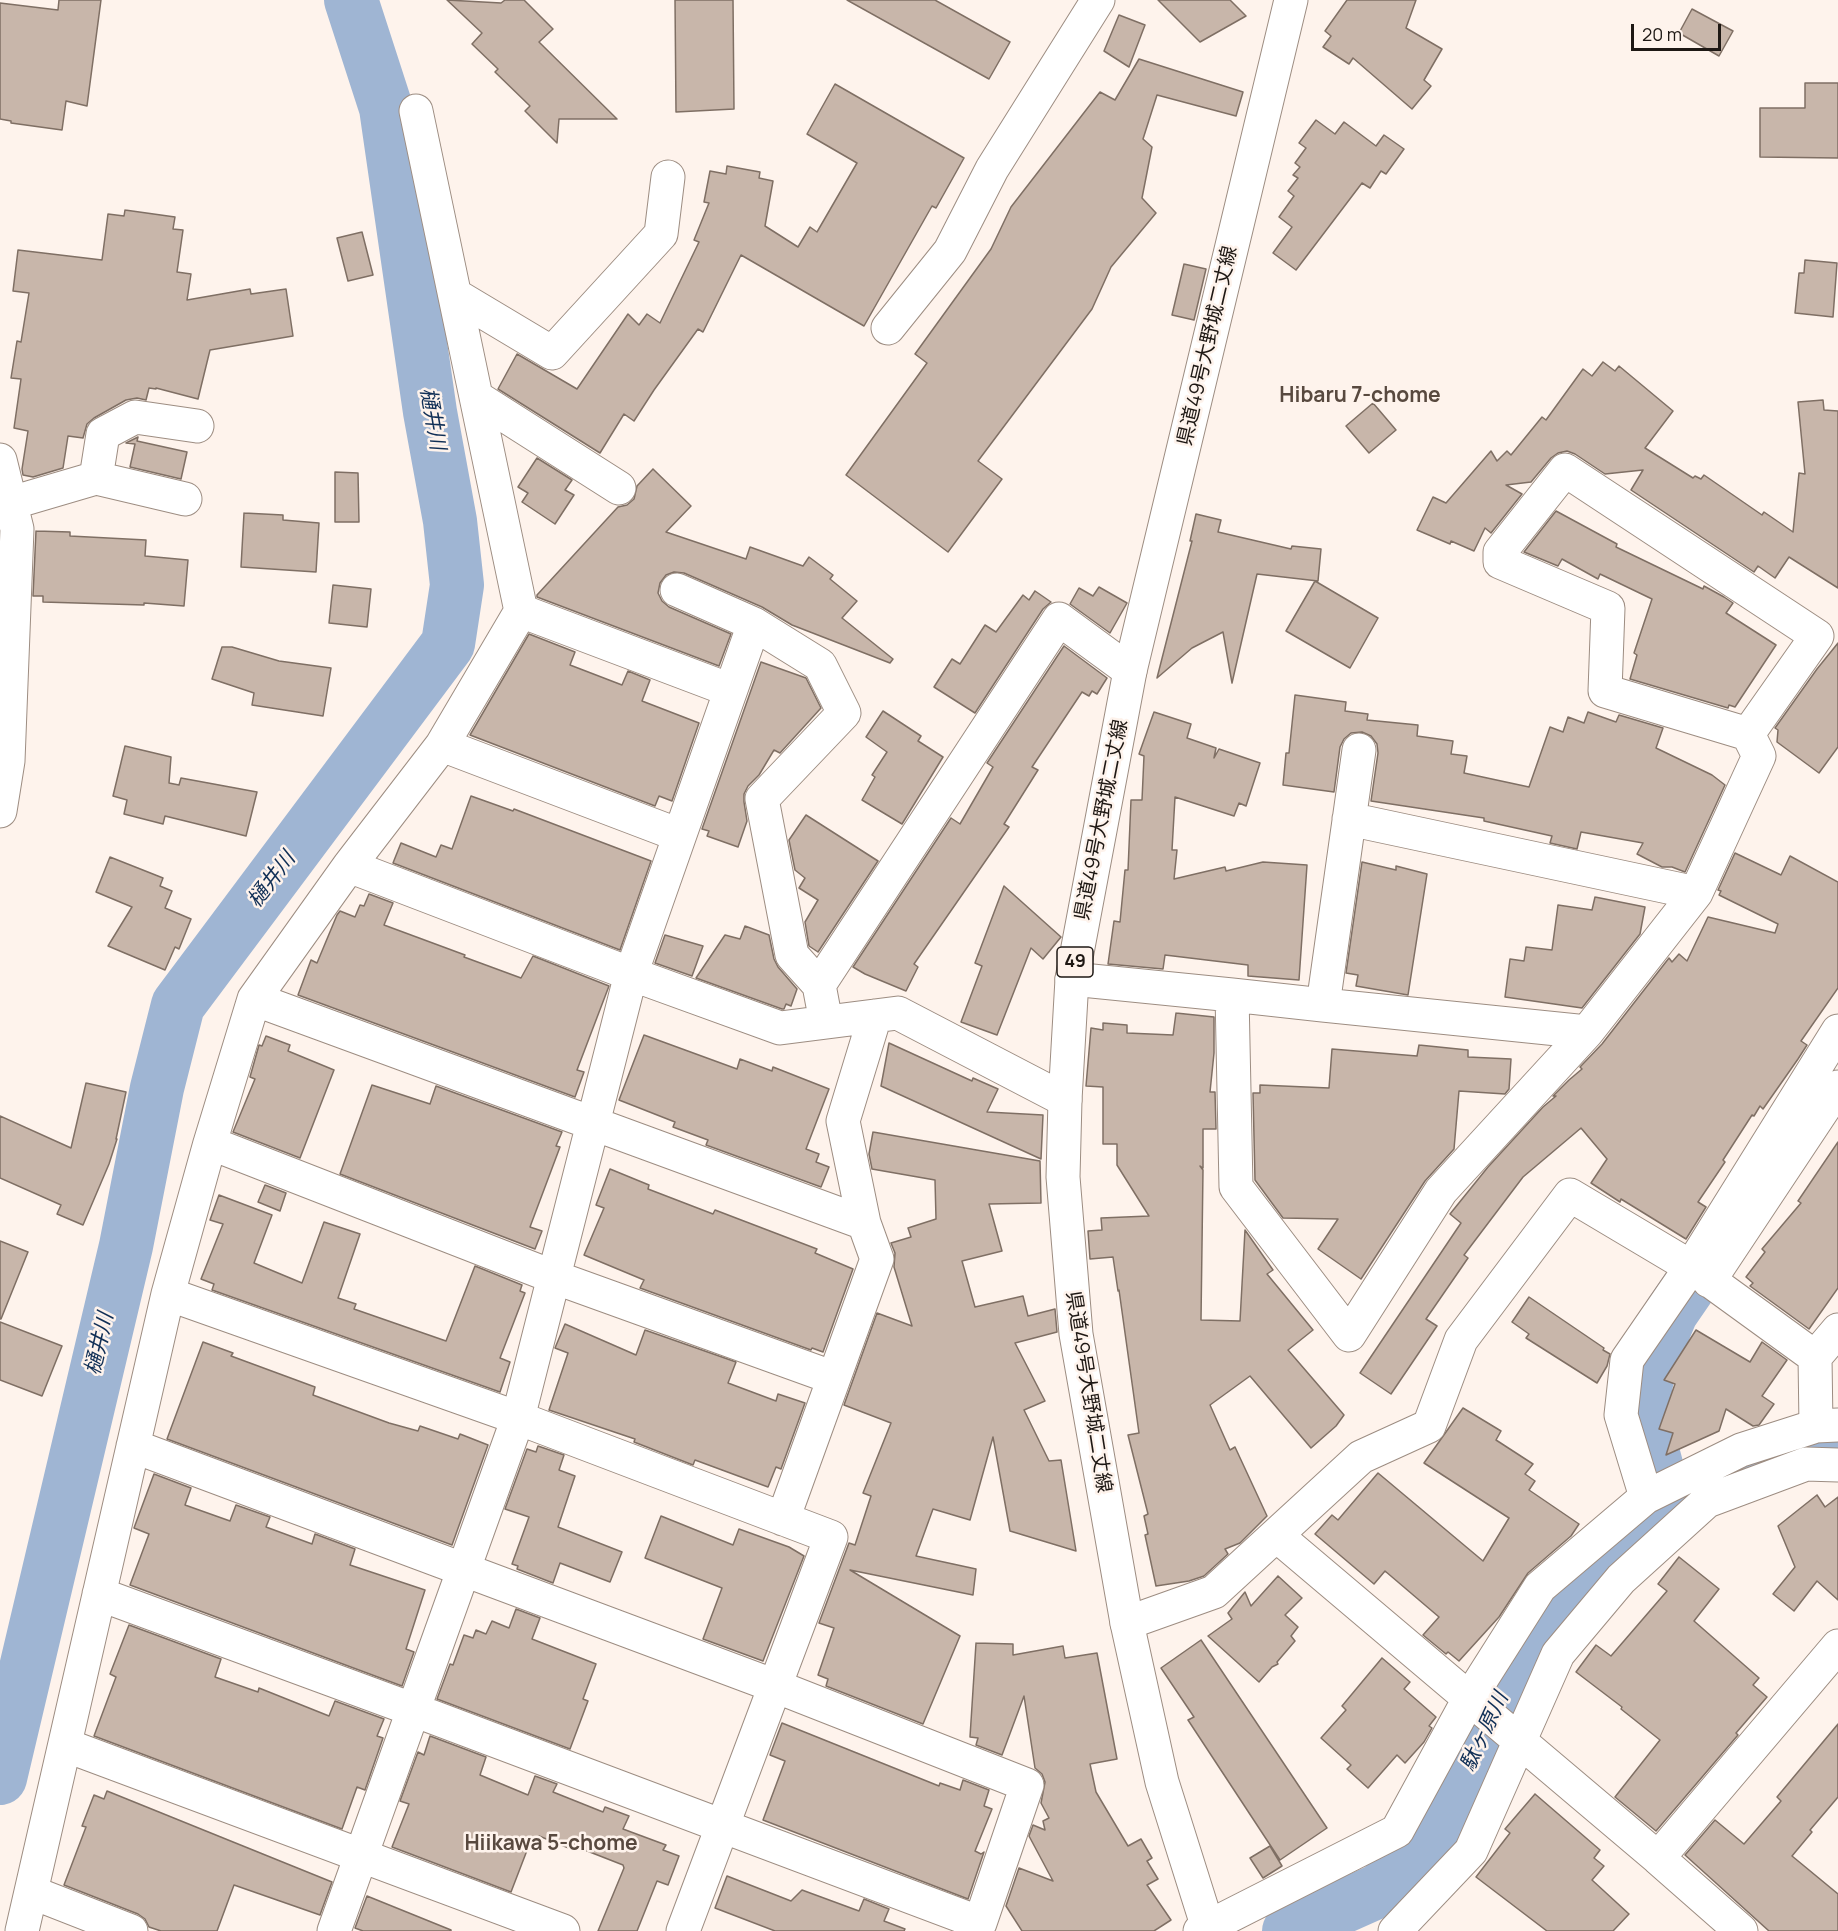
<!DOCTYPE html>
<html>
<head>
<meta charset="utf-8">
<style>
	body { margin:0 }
	#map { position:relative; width:1838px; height:1931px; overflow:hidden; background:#fef3ec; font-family:Manrope,sans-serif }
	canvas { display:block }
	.scale { position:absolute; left:1631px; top:24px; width:90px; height:27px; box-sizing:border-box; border:3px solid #1e1814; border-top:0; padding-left:8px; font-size:18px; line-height:21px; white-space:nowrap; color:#1e1814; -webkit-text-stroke:4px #fef3ec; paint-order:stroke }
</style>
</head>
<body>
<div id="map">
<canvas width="1838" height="1931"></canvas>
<div class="scale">20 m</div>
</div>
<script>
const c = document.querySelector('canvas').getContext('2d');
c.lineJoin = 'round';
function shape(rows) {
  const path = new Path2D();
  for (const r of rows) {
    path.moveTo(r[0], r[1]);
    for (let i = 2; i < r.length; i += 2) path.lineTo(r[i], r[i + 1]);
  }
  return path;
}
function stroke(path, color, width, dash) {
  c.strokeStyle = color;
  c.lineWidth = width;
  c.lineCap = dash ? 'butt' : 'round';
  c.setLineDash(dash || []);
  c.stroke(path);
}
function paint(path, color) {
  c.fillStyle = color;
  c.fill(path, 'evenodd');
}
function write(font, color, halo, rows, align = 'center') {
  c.font = font + ' Manrope,"Noto Sans JP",sans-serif';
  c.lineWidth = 5;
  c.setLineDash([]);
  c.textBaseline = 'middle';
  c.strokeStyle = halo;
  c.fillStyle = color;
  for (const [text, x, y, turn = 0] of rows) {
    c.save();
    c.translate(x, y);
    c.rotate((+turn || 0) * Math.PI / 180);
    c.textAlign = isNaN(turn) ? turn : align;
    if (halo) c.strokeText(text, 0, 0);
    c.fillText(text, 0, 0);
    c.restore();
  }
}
stroke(shape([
	[1667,1506,1641,1409,1650,1363,1671,1313,1693,1281],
	[0,1778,126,1246,157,1088,178,1005,448,644,457,585,450,521,430,412,386,108,351,0],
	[1289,1931,1378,1891,1417,1859,1469,1770,1501,1694,1528,1649,1667,1506,1749,1465,1838,1440]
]), '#9fb5d3', 54);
const building = shape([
	[59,0,101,0,87,106,66,101,62,130,11,123,11,121,0,119,0,3,58,10,59,0],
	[447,0,501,3,505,0,524,0,553,29,539,42,617,119,559,119,557,143,525,111,530,106,495,72,498,69,472,44,482,33,447,0],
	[675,0,733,0,734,109,676,112,675,0],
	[847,0,935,0,1010,42,989,79,847,0],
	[1158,0,1230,0,1246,16,1200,42,1158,0],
	[1347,0,1416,0,1406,28,1442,49,1424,80,1431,86,1412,109,1353,58,1349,64,1323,47,1331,36,1325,31,1347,0],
	[1692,9,1733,31,1719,56,1679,33,1692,9],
	[1119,15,1145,25,1129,67,1104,51,1119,15],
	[1139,59,1243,92,1236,116,1157,95,1143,139,1152,147,1142,198,1156,213,1111,267,1092,309,978,461,1002,479,948,552,846,475,927,363,915,354,991,249,1011,207,1100,92,1115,100,1139,59],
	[1805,83,1838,83,1838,158,1760,157,1760,108,1805,108,1805,83],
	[835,84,964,158,936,208,932,206,864,326,741,255,703,332,698,329,654,390,634,421,624,414,600,453,498,389,517,354,577,389,628,314,639,325,647,314,660,323,699,242,694,240,709,203,704,202,710,171,726,174,727,166,760,172,759,178,773,181,765,226,798,247,810,227,817,232,857,163,807,134,835,84],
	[1316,120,1335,134,1344,122,1376,146,1384,135,1404,149,1386,174,1381,171,1370,188,1362,183,1296,270,1273,253,1292,227,1279,217,1294,196,1288,191,1298,178,1293,175,1300,167,1295,163,1306,148,1299,143,1316,120],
	[125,210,175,217,173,229,183,230,177,272,191,274,187,300,250,289,251,294,286,289,293,336,210,350,198,399,156,388,156,389,149,388,146,400,137,398,126,400,94,418,87,424,83,438,68,436,63,468,33,477,23,475,22,469,28,431,14,428,21,379,11,378,17,341,21,342,29,293,13,291,18,250,102,260,108,214,124,216,125,210],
	[362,232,373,275,348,281,337,238,362,232],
	[1805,260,1837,263,1833,317,1795,313,1799,273,1804,273,1805,260],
	[1184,264,1206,269,1194,320,1172,315,1184,264],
	[1603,362,1615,371,1619,366,1673,411,1645,448,1693,478,1695,476,1701,479,1704,475,1762,515,1764,512,1793,532,1799,473,1805,474,1798,402,1823,400,1824,410,1838,411,1838,588,1789,557,1775,578,1758,566,1754,572,1631,490,1643,470,1605,474,1575,454,1567,451,1558,453,1551,458,1531,482,1506,485,1522,494,1491,533,1485,528,1474,551,1451,541,1450,544,1417,530,1433,497,1446,503,1491,451,1497,461,1507,451,1511,455,1542,417,1546,420,1583,369,1592,376,1603,362],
	[1373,403,1396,430,1369,453,1346,426,1373,403],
	[138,437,137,441,187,452,181,479,130,467,135,444,126,443,138,437],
	[537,458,572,480,565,490,574,495,555,524,522,502,528,493,518,487,537,458],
	[653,469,691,506,666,532,746,559,750,547,803,566,809,557,833,575,830,579,857,601,842,618,893,659,890,663,792,625,762,607,684,573,674,572,666,575,660,583,658,593,662,601,669,607,731,634,719,666,537,597,537,595,618,507,627,505,634,499,637,486,653,469],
	[335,472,358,473,359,522,335,522,335,472],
	[1556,511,1617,544,1616,547,1703,589,1704,586,1724,597,1733,603,1726,613,1776,645,1735,707,1729,705,1728,708,1630,679,1637,655,1634,653,1652,599,1600,574,1598,579,1562,559,1558,566,1524,552,1556,511],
	[244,513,283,515,283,520,319,523,316,572,241,567,244,513],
	[1196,514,1221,520,1218,532,1291,549,1292,546,1321,549,1318,581,1257,574,1232,683,1223,632,1192,648,1157,678,1192,541,1190,541,1196,514],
	[36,531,70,532,70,536,146,540,145,556,188,560,184,606,144,603,144,605,43,602,43,596,33,596,36,531],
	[1315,581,1378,618,1350,668,1286,631,1315,581],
	[333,585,371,589,367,627,329,623,333,585],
	[1099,587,1127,603,1110,633,1070,604,1079,588,1093,596,1099,587],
	[1035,591,1051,602,1043,609,975,713,934,687,952,659,960,664,985,625,996,632,1023,595,1029,600,1035,591],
	[529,634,575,652,570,665,622,685,628,671,650,680,642,701,699,723,672,801,659,796,655,806,470,735,529,634],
	[1838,643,1838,747,1819,773,1777,742,1778,730,1775,728,1817,669,1838,643],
	[1064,646,1107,678,1097,694,1092,691,1089,696,1082,692,1032,767,1038,770,1004,824,1009,827,914,964,918,967,906,991,865,974,853,967,951,818,960,824,993,767,987,763,1064,646],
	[222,647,232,647,279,661,331,668,323,716,252,705,254,693,212,679,222,647],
	[761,662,806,678,821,708,780,753,774,750,759,775,748,786,744,794,744,802,747,821,738,847,707,836,709,831,702,829,761,662],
	[1295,695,1346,702,1345,711,1368,714,1367,720,1418,725,1417,736,1453,741,1451,754,1467,756,1464,773,1529,787,1550,727,1563,732,1568,717,1584,723,1588,712,1616,722,1619,715,1663,728,1656,748,1712,775,1725,785,1685,872,1672,867,1662,867,1637,854,1643,843,1581,832,1577,849,1550,843,1552,836,1484,821,1484,818,1371,801,1378,753,1377,744,1371,736,1362,732,1351,733,1344,739,1340,747,1334,792,1283,785,1286,753,1289,753,1295,695],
	[883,711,921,736,918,741,943,757,902,824,862,800,875,777,872,775,887,752,866,737,883,711],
	[1154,712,1191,724,1187,738,1216,748,1214,758,1219,749,1260,763,1246,806,1239,803,1234,816,1175,797,1172,850,1177,850,1174,879,1225,867,1226,871,1263,862,1307,865,1299,980,1248,976,1248,965,1165,955,1163,969,1108,964,1114,921,1120,922,1125,870,1128,870,1131,800,1142,800,1144,756,1139,754,1154,712],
	[125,746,171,757,169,783,179,785,181,778,257,792,246,836,165,816,163,824,124,814,127,800,113,796,125,746],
	[471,796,513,811,514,809,651,861,620,950,393,863,401,843,436,857,441,845,452,849,471,796],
	[806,815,878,861,818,952,809,946,805,922,818,900,799,888,805,878,795,870,789,840,806,815],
	[1735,853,1781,875,1790,856,1838,882,1838,988,1801,1041,1807,1045,1798,1059,1763,1109,1760,1106,1754,1116,1752,1115,1723,1160,1725,1162,1698,1202,1706,1207,1686,1239,1621,1199,1620,1202,1591,1183,1607,1159,1581,1128,1523,1177,1464,1255,1468,1258,1426,1319,1437,1326,1391,1394,1360,1373,1461,1223,1450,1214,1488,1167,1543,1107,1556,1096,1553,1096,1569,1080,1582,1069,1580,1067,1602,1044,1669,958,1672,962,1679,954,1687,961,1708,917,1775,933,1778,924,1719,895,1721,891,1718,890,1735,853],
	[110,857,163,878,160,886,172,891,165,908,191,919,179,949,175,947,165,970,108,946,132,907,96,892,110,857],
	[1362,862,1396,870,1396,866,1427,874,1408,995,1356,986,1358,975,1346,973,1362,862],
	[1004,886,1061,937,1043,959,1031,948,997,1035,961,1022,982,966,975,963,1004,886],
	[369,894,393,903,384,925,465,955,464,957,521,978,533,956,609,986,577,1070,584,1072,575,1097,298,995,311,960,317,963,337,915,340,911,355,917,360,905,364,906,369,894],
	[1595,897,1645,907,1640,934,1582,1008,1505,997,1510,959,1524,961,1526,947,1552,950,1558,905,1592,910,1595,897],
	[745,926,769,935,774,959,778,967,797,989,791,1006,786,1004,784,1009,782,1009,696,978,725,935,740,939,745,926],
	[665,935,703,946,692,976,655,963,665,935],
	[1176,1013,1214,1017,1214,1053,1210,1092,1215,1092,1216,1129,1203,1129,1203,1168,1200,1166,1203,1170,1201,1320,1240,1321,1245,1230,1273,1270,1267,1274,1313,1330,1288,1350,1344,1415,1336,1426,1311,1448,1250,1376,1210,1405,1230,1450,1235,1447,1267,1516,1240,1543,1225,1549,1228,1554,1204,1576,1189,1581,1156,1586,1145,1535,1148,1534,1144,1516,1148,1514,1128,1435,1139,1433,1119,1290,1118,1291,1113,1257,1090,1259,1088,1231,1102,1230,1101,1218,1149,1216,1117,1165,1117,1144,1103,1144,1103,1087,1086,1086,1091,1028,1103,1030,1103,1023,1127,1025,1127,1033,1173,1035,1176,1013],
	[644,1035,737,1069,740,1059,772,1071,773,1067,829,1089,806,1149,819,1154,816,1162,829,1167,821,1187,706,1145,708,1140,673,1127,675,1122,619,1100,644,1035],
	[266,1036,290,1045,288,1051,334,1070,300,1158,233,1132,255,1079,250,1077,259,1045,262,1046,266,1036],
	[889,1043,972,1081,973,1078,998,1089,987,1112,1043,1115,1041,1159,881,1086,889,1043],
	[1419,1045,1468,1050,1468,1057,1511,1059,1509,1089,1505,1094,1459,1091,1454,1149,1425,1181,1361,1279,1318,1249,1338,1219,1283,1218,1255,1180,1253,1093,1260,1093,1260,1085,1329,1088,1332,1049,1417,1056,1419,1045],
	[86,1083,126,1092,116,1139,117,1139,109,1164,83,1225,57,1214,61,1205,0,1178,0,1116,71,1148,86,1083],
	[372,1085,430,1104,436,1086,562,1132,556,1146,560,1147,530,1227,542,1231,535,1249,340,1174,372,1085],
	[873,1132,1040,1161,1041,1203,989,1204,1002,1251,962,1261,975,1307,1023,1296,1028,1316,1055,1309,1057,1332,1015,1343,1045,1401,1024,1410,1049,1461,1061,1460,1076,1551,1010,1531,993,1437,970,1520,933,1509,916,1556,976,1569,973,1595,850,1570,960,1636,923,1724,826,1686,828,1679,818,1675,834,1628,819,1623,849,1543,855,1545,871,1496,863,1493,891,1423,844,1405,877,1313,912,1326,894,1267,895,1253,891,1243,911,1237,908,1228,936,1219,935,1180,872,1169,869,1154,873,1132],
	[1838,1142,1838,1288,1809,1329,1750,1286,1753,1283,1746,1277,1765,1252,1762,1249,1801,1203,1798,1201,1838,1142],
	[610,1169,649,1185,648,1189,713,1214,715,1210,817,1249,815,1253,853,1269,823,1352,812,1348,811,1350,640,1288,644,1280,584,1255,604,1208,596,1205,610,1169],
	[265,1185,286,1193,280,1211,258,1202,265,1185],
	[219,1195,272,1215,254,1263,302,1283,324,1222,360,1234,338,1298,356,1304,354,1309,446,1341,475,1266,522,1285,520,1291,525,1293,500,1358,510,1362,500,1392,212,1290,214,1284,201,1279,223,1224,210,1220,219,1195],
	[0,1241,28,1252,1,1319,0,1319,0,1241],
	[1529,1297,1604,1348,1603,1350,1610,1354,1607,1366,1597,1383,1526,1338,1529,1334,1512,1322,1529,1297],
	[0,1322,62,1346,42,1396,0,1380,0,1322],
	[565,1324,636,1355,645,1330,736,1362,728,1383,776,1401,778,1394,805,1403,781,1469,776,1467,768,1487,695,1460,693,1465,634,1442,635,1439,549,1410,568,1353,555,1348,565,1324],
	[1696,1330,1750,1362,1762,1342,1787,1360,1762,1396,1774,1404,1759,1425,1753,1426,1726,1409,1719,1431,1666,1455,1673,1433,1659,1429,1675,1384,1664,1380,1696,1330],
	[203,1342,233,1353,231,1356,315,1387,313,1395,389,1423,418,1431,420,1426,458,1439,460,1434,488,1445,452,1545,167,1439,203,1342],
	[1463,1408,1501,1431,1496,1440,1533,1464,1525,1474,1535,1481,1529,1490,1579,1524,1571,1536,1528,1573,1499,1617,1459,1661,1448,1652,1446,1654,1423,1635,1439,1617,1385,1571,1374,1584,1315,1534,1332,1515,1338,1520,1378,1473,1483,1561,1509,1518,1424,1463,1463,1408],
	[538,1446,564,1455,559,1470,575,1476,558,1527,622,1552,610,1582,560,1563,553,1583,517,1569,518,1566,512,1564,529,1517,505,1509,527,1449,536,1452,538,1446],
	[154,1474,191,1488,185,1505,230,1521,236,1505,270,1517,266,1527,312,1544,315,1534,355,1549,350,1565,425,1590,406,1649,414,1652,402,1686,130,1585,149,1534,134,1528,154,1474],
	[1817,1495,1825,1507,1838,1497,1838,1600,1817,1581,1794,1611,1773,1594,1795,1567,1778,1526,1817,1495],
	[661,1516,733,1545,739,1529,789,1547,804,1556,763,1661,703,1639,722,1588,645,1558,661,1516],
	[1679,1557,1719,1589,1694,1621,1759,1678,1753,1685,1767,1697,1736,1733,1738,1735,1656,1831,1615,1797,1660,1740,1621,1709,1622,1707,1576,1672,1596,1645,1611,1656,1667,1591,1658,1584,1679,1557],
	[1278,1576,1302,1598,1285,1615,1298,1627,1291,1636,1295,1641,1277,1662,1278,1664,1272,1667,1259,1682,1208,1636,1232,1619,1228,1613,1245,1592,1251,1606,1278,1576],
	[516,1609,540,1618,532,1639,596,1664,583,1699,588,1701,570,1749,437,1699,450,1664,453,1665,464,1635,473,1638,476,1630,486,1634,492,1621,509,1628,516,1609],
	[129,1625,221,1659,215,1677,258,1692,259,1688,329,1716,335,1701,384,1719,377,1736,383,1738,365,1790,357,1787,342,1829,94,1736,116,1677,110,1674,129,1625],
	[1201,1640,1327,1828,1280,1860,1188,1720,1194,1717,1161,1668,1201,1640],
	[976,1643,1013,1644,1013,1655,1063,1646,1065,1658,1097,1653,1117,1759,1090,1764,1096,1792,1128,1846,1141,1839,1152,1858,1147,1861,1158,1879,1147,1885,1171,1920,1154,1931,1022,1931,1006,1906,1019,1868,1053,1881,1029,1836,1033,1825,1045,1830,1043,1821,1049,1818,1041,1803,1045,1782,1042,1774,1035,1768,1024,1696,1002,1755,976,1745,978,1738,970,1737,976,1643],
	[1382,1658,1410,1682,1404,1689,1436,1717,1429,1726,1432,1728,1424,1742,1405,1763,1397,1755,1368,1788,1347,1769,1351,1765,1321,1738,1346,1710,1342,1706,1382,1658],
	[782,1723,939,1786,940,1783,960,1790,963,1780,989,1790,984,1806,992,1809,975,1851,981,1854,984,1852,968,1899,763,1820,785,1761,770,1755,782,1723],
	[1838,1724,1838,1797,1810,1830,1812,1832,1792,1856,1838,1894,1838,1931,1769,1931,1685,1855,1715,1820,1744,1844,1781,1801,1777,1797,1838,1724],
	[430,1736,486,1757,480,1775,528,1795,535,1776,557,1784,553,1792,603,1812,605,1807,629,1816,623,1829,666,1845,663,1850,679,1856,668,1885,657,1881,637,1931,598,1931,624,1868,623,1865,577,1847,576,1851,539,1836,536,1843,531,1840,511,1892,392,1847,409,1804,400,1801,418,1752,424,1755,430,1736],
	[107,1791,332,1882,320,1915,234,1885,217,1931,161,1931,149,1927,145,1919,138,1914,64,1885,86,1827,82,1826,94,1795,104,1799,107,1791],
	[1535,1794,1600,1850,1594,1858,1604,1866,1592,1880,1629,1914,1613,1931,1547,1931,1476,1877,1510,1833,1505,1829,1535,1794],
	[1270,1846,1282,1866,1263,1878,1250,1858,1270,1846],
	[727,1876,791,1901,802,1890,859,1911,864,1899,889,1909,884,1921,905,1929,904,1931,775,1931,715,1908,727,1876],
	[367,1896,451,1930,451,1931,363,1931,355,1928,367,1896]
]);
paint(building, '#c8b6aa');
stroke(building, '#7f6f64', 1.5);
const minor = shape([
	[455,295,552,353,661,234,668,177],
	[888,328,950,251,992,169,1098,0],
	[476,397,619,488],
	[0,460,17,529,8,761,0,811],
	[96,478,103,434,135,417,197,426],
	[11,503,96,478,185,499],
	[677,590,754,624,631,974,518,1418,831,1537,683,1931],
	[521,611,730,690],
	[754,624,820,665,844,713,762,799,792,955,819,985],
	[442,745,679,835],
	[1349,819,1696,893,1759,756,1748,734,1817,636,1565,470,1500,552,1500,562,1608,608,1605,691,1748,734],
	[349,866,442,745,521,611,416,111],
	[1072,979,1232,995,1323,1005,1587,1032,1441,1191,1349,1335,1236,1187,1232,995],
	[1323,1005,1359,750],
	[826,1022,819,985,1059,619,1130,671],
	[1587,1032,1696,893],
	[210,1143,254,999],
	[864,1223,843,1121,875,1016],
	[1709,1281,1838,1087],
	[168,1294,518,1418,334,1931],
	[1815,1357,1816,1426],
	[1646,1497,1621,1415,1627,1360,1691,1267,1838,1031],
	[783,1519,877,1259,864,1223,254,999,349,866,631,974,780,1028,898,1013,1065,1100],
	[1276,1535,1658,1858,1838,1646],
	[99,1594,414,1710,980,1923,1027,1785,775,1686,133,1446],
	[1127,1623,1214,1592,1361,1457,1429,1426,1461,1340,1570,1195,1691,1267,1815,1357,1838,1330],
	[65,1745,563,1931],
	[1658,1858,1741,1931],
	[31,1892,131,1931],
	[22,1931,168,1294,210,1143,554,1277,834,1378],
	[1200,1931,1397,1831,1469,1699,1540,1587,1646,1497,1741,1450,1816,1426,1838,1425],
	[1395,1931,1471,1851,1558,1654,1621,1579,1707,1501,1806,1464,1838,1465]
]);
const major = shape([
	[1209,1931,1162,1782,1127,1623,1076,1334,1063,1177,1065,1100,1072,979,1130,671,1291,0]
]);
stroke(minor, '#9d8d82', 35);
stroke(major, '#9d8d82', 35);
stroke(minor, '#fff', 33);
stroke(major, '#fff', 33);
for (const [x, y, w] of [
	[1075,962,36]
]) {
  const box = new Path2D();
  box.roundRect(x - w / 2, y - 15, w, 30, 4.5);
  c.fillStyle = '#fef3ec';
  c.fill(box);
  stroke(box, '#1e1814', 1.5);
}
write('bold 18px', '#1e1814', null, [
	["49",1075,962]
]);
write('20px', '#1e1814', '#fef3ec', [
	["県道49号大野城二丈線",1208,346,-77],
	["県道49号大野城二丈線",1102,820,-79],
	["県道49号大野城二丈線",1088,1392,81]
]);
write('bold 21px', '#58493f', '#fef3ec', [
	["Hibaru 7-chome",1360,396],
	["Hiikawa 5-chome",551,1844]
]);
write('italic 21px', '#102f56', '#fef3ec', [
	["樋井川",432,419,80],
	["樋井川",272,880,-53],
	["樋井川",100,1344,-77],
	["駄ヶ原川",1485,1732,-65]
]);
</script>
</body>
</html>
